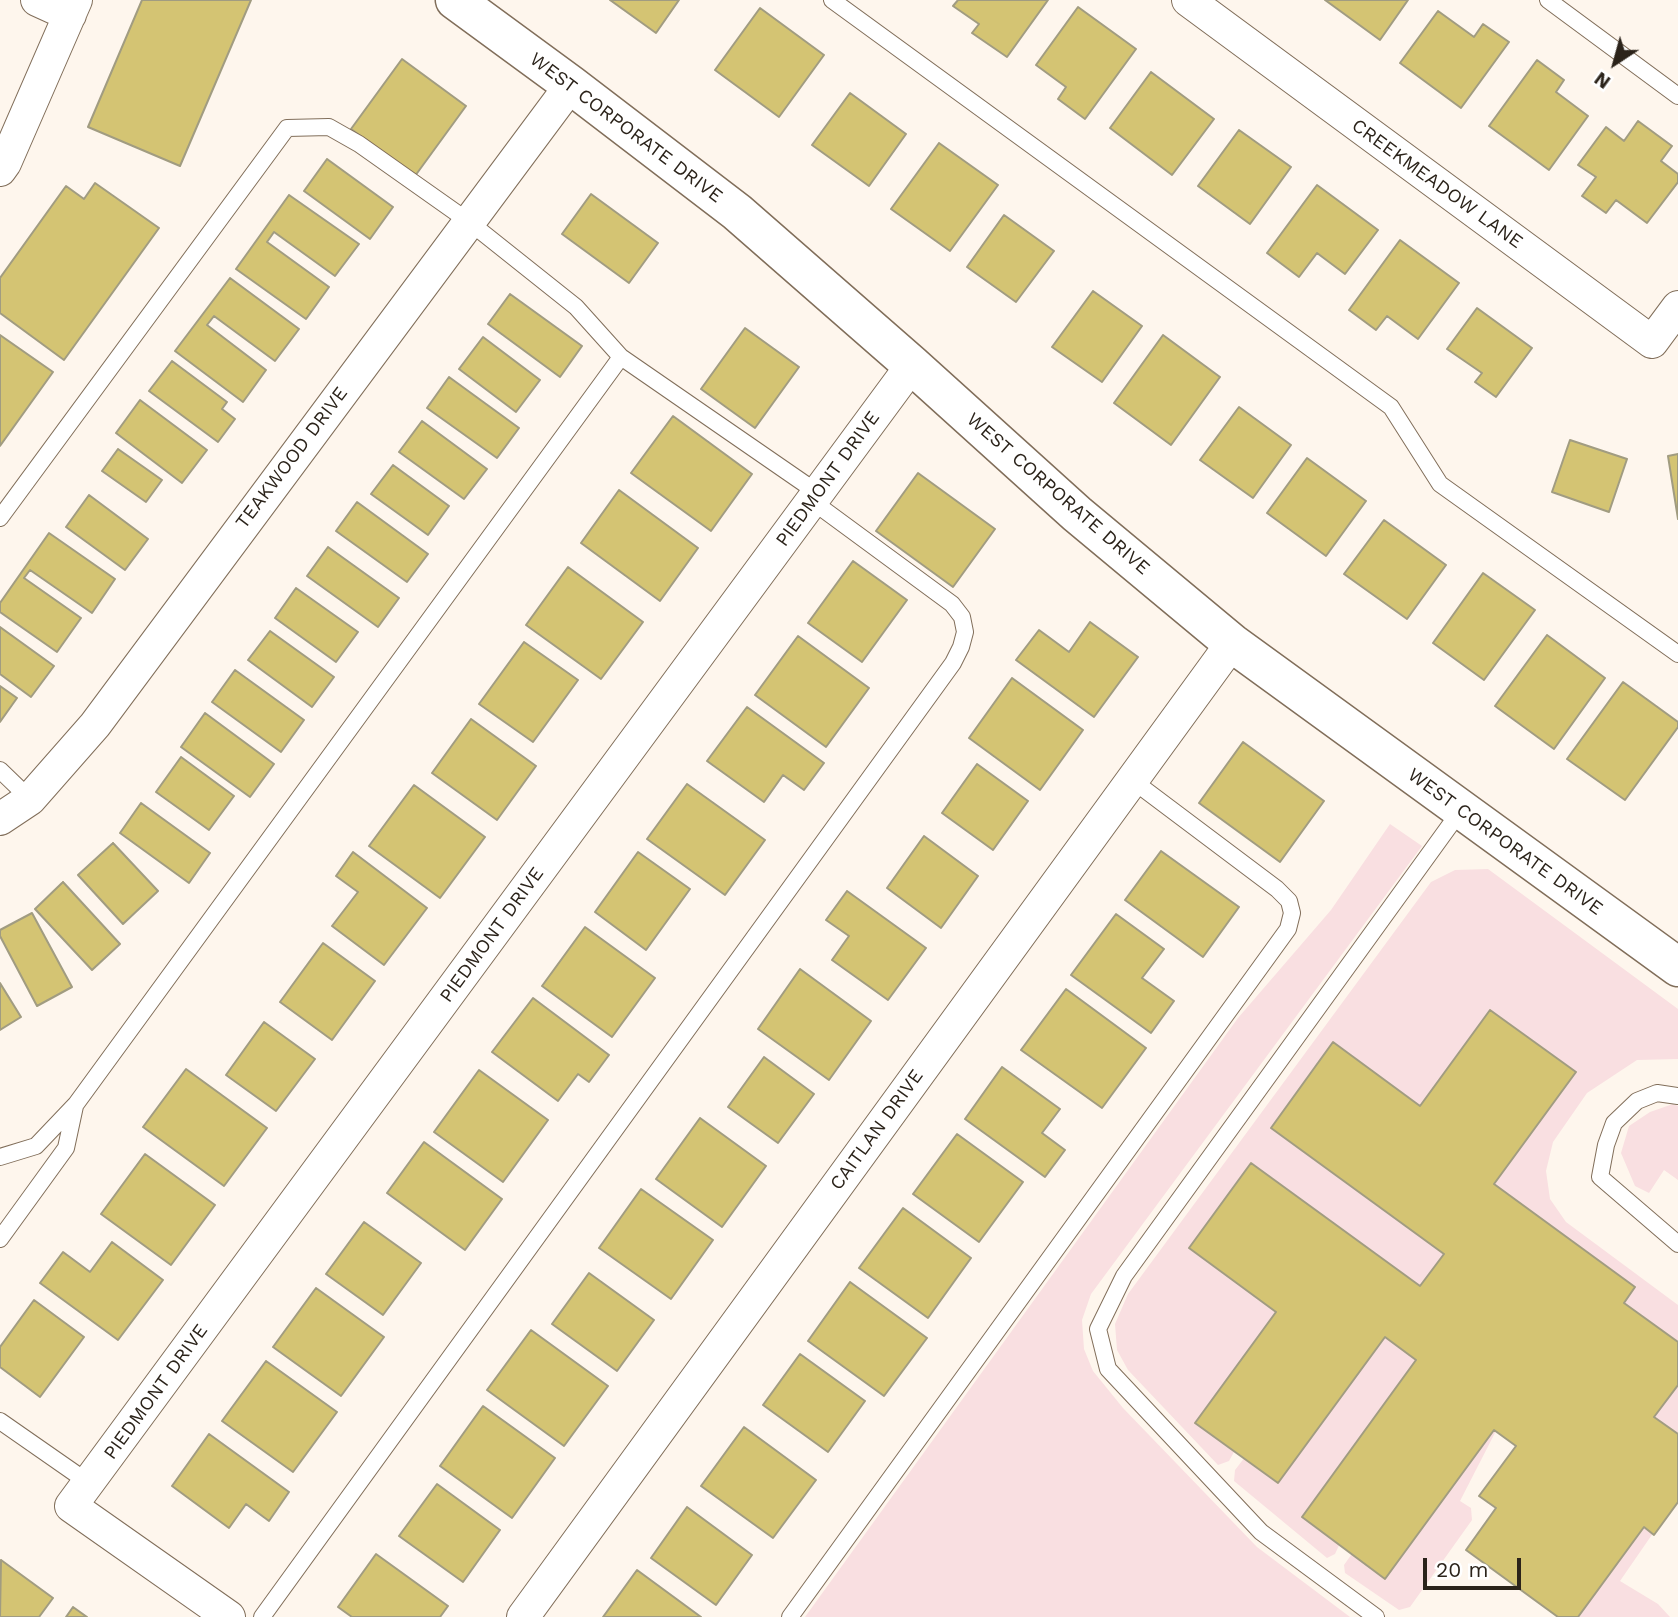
<!DOCTYPE html>
<html>
<head>
<meta charset="utf-8">
<style>
	body { margin:0 }
	#map { position:relative; width:1678px; height:1617px; overflow:hidden; background:#fef6ed; font-family:"Work Sans",sans-serif }
	canvas { display:block }
	.north { position:absolute; left:1580px; top:28px; width:70px; height:70px; -webkit-text-stroke:5px #fff; paint-order:stroke; rotate:216deg; font-size:19px; font-weight:700; line-height:28px; text-align:center; color:#2b231a }
	.north::after { content:''; display:block; margin:auto; width:24px; height:32px; background:#2b231a; clip-path:polygon(50% 0,100% 100%,50% 72%,0 100%) }
	.scale { position:absolute; left:1423px; top:1558px; width:98px; height:32px; box-sizing:border-box; border:4px solid #2b231a; border-top:0; padding-left:9px; font-size:21px; line-height:24px; white-space:nowrap; color:#2b231a; -webkit-text-stroke:5px #fff; paint-order:stroke }
</style>
</head>
<body>
<div id="map">
<canvas width="1678" height="1617"></canvas>
<div class="north">N</div>
<div class="scale">20 m</div>
</div>
<script>
const c = document.querySelector('canvas').getContext('2d');
c.lineJoin = 'round';
function paint(path, color) {
  c.fillStyle = color;
  c.fill(path, 'evenodd');
}
function shape(rows) {
  const path = new Path2D();
  for (const r of rows) {
    path.moveTo(r[0], r[1]);
    for (let i = 2; i < r.length; i += 2) path.lineTo(r[i], r[i + 1]);
  }
  return path;
}
function stroke(path, color, width, dash) {
  c.strokeStyle = color;
  c.lineWidth = width;
  c.lineCap = dash ? 'butt' : 'round';
  c.setLineDash(dash || []);
  c.stroke(path);
}
function write(font, color, halo, rows, align = 'center') {
  c.font = font + ' "Work Sans",sans-serif';
  c.lineWidth = 7;
  c.setLineDash([]);
  c.textBaseline = 'middle';
  c.strokeStyle = halo;
  c.fillStyle = color;
  for (const [text, x, y, turn = 0] of rows) {
    c.save();
    c.translate(x, y);
    c.rotate((+turn || 0) * Math.PI / 180);
    c.textAlign = isNaN(turn) ? turn : align;
    if (halo) c.strokeText(text, 0, 0);
    c.fillText(text, 0, 0);
    c.restore();
  }
}
paint(shape([
	[1390,824,1422,846,1091,1294,1082,1320,1084,1349,1093,1371,1123,1408,1257,1547,1350,1617,805,1617,1238,1018,1331,910],
	[1488,869,1678,1009,1678,1059,1637,1060,1587,1093,1553,1142,1546,1171,1550,1199,1566,1222,1678,1305,1678,1497,1620,1581,1658,1604,1670,1617,1572,1617,1525,1452,1499,1425,1460,1501,1471,1508,1472,1520,1410,1607,1399,1610,1345,1573,1344,1565,1356,1548,1342,1539,1335,1554,1327,1558,1234,1481,1235,1470,1252,1448,1240,1441,1229,1461,1218,1465,1128,1370,1117,1350,1115,1324,1128,1294,1431,882,1455,870],
	[1673,1104,1678,1106,1678,1180,1664,1170,1649,1193,1635,1186,1621,1153,1629,1126,1650,1112]
]), '#f9dfe1');
const building = shape([
	[142,0,251,0,180,166,88,127,142,0],
	[610,0,679,0,656,33,610,0],
	[958,0,1048,0,1007,57,972,33,979,24,953,6,958,0],
	[1325,0,1408,0,1380,40,1325,0],
	[1078,7,1136,49,1085,119,1058,99,1066,87,1036,65,1078,7],
	[760,8,824,55,779,117,715,70,760,8],
	[1438,11,1474,37,1483,24,1509,42,1461,108,1400,63,1438,11],
	[402,59,466,106,415,176,351,129,402,59],
	[1537,60,1564,80,1556,92,1588,116,1549,170,1489,126,1537,60],
	[1151,72,1214,119,1172,175,1110,128,1151,72],
	[850,93,906,134,869,186,812,145,850,93],
	[1638,121,1672,146,1661,161,1678,174,1678,182,1647,223,1616,200,1606,213,1582,196,1596,177,1578,165,1606,127,1624,141,1638,121],
	[1239,130,1291,167,1250,224,1198,186,1239,130],
	[939,143,998,185,950,251,891,209,939,143],
	[327,159,393,207,370,239,304,191,327,159],
	[95,183,159,228,64,360,0,313,0,278,66,186,84,199,95,183],
	[1317,185,1378,230,1345,274,1317,253,1299,277,1267,253,1317,185],
	[591,194,658,243,629,283,562,234,591,194],
	[289,195,359,244,335,276,274,232,267,242,329,287,306,319,236,269,289,195],
	[1004,215,1054,251,1016,302,967,267,1004,215],
	[1400,240,1459,283,1418,339,1387,316,1376,330,1349,310,1400,240],
	[230,278,299,329,275,361,214,316,207,325,266,370,243,402,175,351,230,278],
	[1093,291,1142,326,1102,382,1052,347,1093,291],
	[510,294,582,346,560,377,488,324,510,294],
	[1477,308,1532,348,1496,397,1475,382,1482,373,1447,349,1477,308],
	[745,328,799,367,755,428,701,389,745,328],
	[0,335,53,372,0,446,0,335],
	[1163,335,1220,377,1171,445,1114,403,1163,335],
	[483,337,540,380,516,412,459,369,483,337],
	[172,361,227,402,222,409,235,419,218,442,149,391,172,361],
	[449,377,519,428,497,458,427,408,449,377],
	[140,400,207,450,182,483,116,433,140,400],
	[1239,407,1291,445,1253,498,1200,460,1239,407],
	[673,416,752,474,711,531,631,473,673,416],
	[422,421,487,469,464,499,399,452,422,421],
	[1570,440,1627,459,1609,512,1552,492,1570,440],
	[118,449,162,480,146,502,102,471,118,449],
	[1678,454,1678,519,1668,456,1678,454],
	[1307,458,1366,501,1326,556,1267,513,1307,458],
	[393,465,449,506,428,535,371,494,393,465],
	[918,473,995,529,953,587,876,531,918,473],
	[619,490,698,548,660,601,581,543,619,490],
	[89,495,148,539,125,570,66,527,89,495],
	[357,502,428,554,407,582,336,531,357,502],
	[1384,520,1446,565,1407,619,1344,574,1384,520],
	[49,533,115,579,92,613,30,570,24,578,81,618,57,652,0,612,0,603,49,533],
	[328,547,399,598,378,627,307,576,328,547],
	[853,561,907,600,862,662,808,623,853,561],
	[568,567,643,622,601,679,526,625,568,567],
	[1483,573,1535,610,1484,680,1433,643,1483,573],
	[296,588,358,632,336,662,275,618,296,588],
	[1090,622,1138,657,1094,717,1016,660,1039,630,1069,652,1090,622],
	[0,627,54,666,31,697,0,674,0,627],
	[270,631,334,677,312,707,248,660,270,631],
	[1547,635,1605,678,1554,749,1495,706,1547,635],
	[798,636,869,688,826,747,755,695,798,636],
	[524,642,578,680,533,742,479,704,524,642],
	[235,670,304,720,281,752,212,702,235,670],
	[1012,678,1083,730,1040,790,969,738,1012,678],
	[1623,682,1678,722,1678,727,1625,800,1567,759,1623,682],
	[0,686,17,698,0,722,0,686],
	[747,707,824,763,804,790,783,775,764,802,707,761,747,707],
	[205,713,274,764,250,797,181,747,205,713],
	[471,719,536,766,497,820,432,773,471,719],
	[1243,742,1324,801,1280,862,1199,803,1243,742],
	[181,757,234,796,209,830,156,792,181,757],
	[977,764,1028,801,993,850,942,813,977,764],
	[687,784,765,840,725,895,647,839,687,784],
	[414,785,485,837,440,898,369,846,414,785],
	[141,803,210,853,189,883,120,833,141,803],
	[924,836,978,876,941,928,887,888,924,836],
	[113,843,158,891,123,924,78,875,113,843],
	[1161,851,1239,907,1203,957,1125,900,1161,851],
	[353,852,427,908,384,965,332,926,358,892,336,876,353,852],
	[638,852,690,889,646,950,595,912,638,852],
	[63,882,120,944,92,970,35,909,63,882],
	[847,891,926,948,888,1000,832,960,849,936,826,920,847,891],
	[32,913,72,987,37,1006,0,936,0,930,32,913],
	[1116,914,1164,949,1142,978,1174,1001,1151,1033,1071,975,1116,914],
	[585,927,655,978,612,1037,542,986,585,927],
	[323,943,375,981,332,1040,280,1002,323,943],
	[800,969,871,1021,829,1080,758,1029,800,969],
	[0,983,21,1017,0,1030,0,983],
	[1066,989,1146,1048,1102,1108,1021,1050,1066,989],
	[533,998,609,1055,589,1082,578,1074,558,1101,492,1052,533,998],
	[1490,1010,1576,1072,1494,1184,1635,1287,1624,1303,1678,1342,1678,1385,1654,1417,1678,1434,1678,1502,1654,1535,1644,1527,1578,1617,1558,1617,1466,1550,1496,1508,1479,1496,1516,1446,1494,1430,1385,1579,1302,1517,1416,1360,1385,1337,1278,1483,1195,1423,1276,1312,1189,1248,1251,1163,1420,1286,1444,1254,1271,1128,1333,1042,1420,1106,1490,1010],
	[264,1022,315,1059,276,1111,226,1075,264,1022],
	[764,1057,814,1094,778,1143,728,1107,764,1057],
	[1002,1067,1060,1109,1042,1133,1065,1150,1045,1177,965,1119,1002,1067],
	[186,1069,267,1128,224,1186,143,1127,186,1069],
	[479,1070,548,1120,503,1182,434,1132,479,1070],
	[700,1118,766,1166,722,1227,656,1179,700,1118],
	[957,1134,1023,1182,979,1242,913,1194,957,1134],
	[424,1142,502,1199,465,1250,387,1193,424,1142],
	[145,1154,215,1205,171,1265,101,1214,145,1154],
	[641,1189,713,1240,671,1299,599,1248,641,1189],
	[903,1208,971,1258,928,1318,859,1268,903,1208],
	[364,1222,421,1263,383,1315,326,1274,364,1222],
	[112,1242,163,1280,118,1340,40,1283,63,1252,90,1272,112,1242],
	[589,1273,654,1320,617,1371,552,1324,589,1273],
	[850,1282,927,1338,884,1396,808,1341,850,1282],
	[316,1288,384,1337,341,1396,273,1347,316,1288],
	[34,1300,84,1337,40,1397,0,1367,0,1347,34,1300],
	[531,1330,608,1386,564,1446,487,1390,531,1330],
	[800,1354,865,1401,828,1452,763,1405,800,1354],
	[266,1361,337,1412,293,1472,222,1421,266,1361],
	[483,1406,555,1458,512,1518,440,1466,483,1406],
	[744,1427,816,1480,773,1538,701,1486,744,1427],
	[209,1434,289,1492,269,1521,246,1504,229,1528,172,1486,209,1434],
	[437,1484,500,1530,463,1582,399,1536,437,1484],
	[687,1507,752,1555,716,1605,651,1558,687,1507],
	[376,1554,448,1606,440,1617,352,1617,338,1607,376,1554],
	[1,1560,53,1598,39,1617,0,1617,1,1560],
	[637,1570,701,1617,603,1617,637,1570],
	[73,1607,87,1617,66,1617,73,1607]
]);
paint(building, '#d4c473');
stroke(building, '#a19c81', 2);
const service = shape([
	[832,0,1391,407,1440,484,1678,654],
	[1548,0,1678,96],
	[0,518,287,128,329,127,359,144,468,221,576,307,621,357,818,493],
	[0,770,30,799],
	[1678,1096,1657,1093,1637,1101,1614,1123,1606,1145,1600,1177,1678,1244],
	[0,1157,36,1146,76,1104,621,357],
	[0,1239,66,1148,75,1106],
	[0,1421,89,1483],
	[262,1617,953,663,961,647,965,632,962,617,952,604,812,501],
	[790,1617,1288,929,1292,913,1289,901,1277,889,1132,780],
	[1376,1617,1261,1532,1108,1369,1098,1329,1124,1276,1461,810]
]);
const minor = shape([
	[37,0,70,15],
	[1188,0,1652,342,1678,307],
	[0,170,5,163,76,0],
	[0,819,30,799,95,725,571,85],
	[229,1617,71,1506,912,365],
	[523,1617,1232,643]
]);
const tertiary = shape([
	[455,0,571,85,737,212,912,365,1077,514,1232,643,1678,967]
]);
stroke(service, '#816e5a', 18);
stroke(minor, '#816e5a', 34);
stroke(tertiary, '#816e5a', 41);
stroke(service, '#fff', 16);
stroke(minor, '#fff', 32);
stroke(tertiary, '#fff', 38);
write('19px', '#2b231a', '#fff', [
	["WEST CORPORATE DRIVE",626,128,37],
	["CREEKMEADOW LANE",1437,184,36],
	["TEAKWOOD DRIVE",292,458,-53],
	["PIEDMONT DRIVE",828,479,-54],
	["WEST CORPORATE DRIVE",1058,494,41],
	["WEST CORPORATE DRIVE",1505,842,36],
	["PIEDMONT DRIVE",492,935,-54],
	["CAITLAN DRIVE",877,1130,-54],
	["PIEDMONT DRIVE",156,1392,-54]
]);
</script>
</body>
</html>
